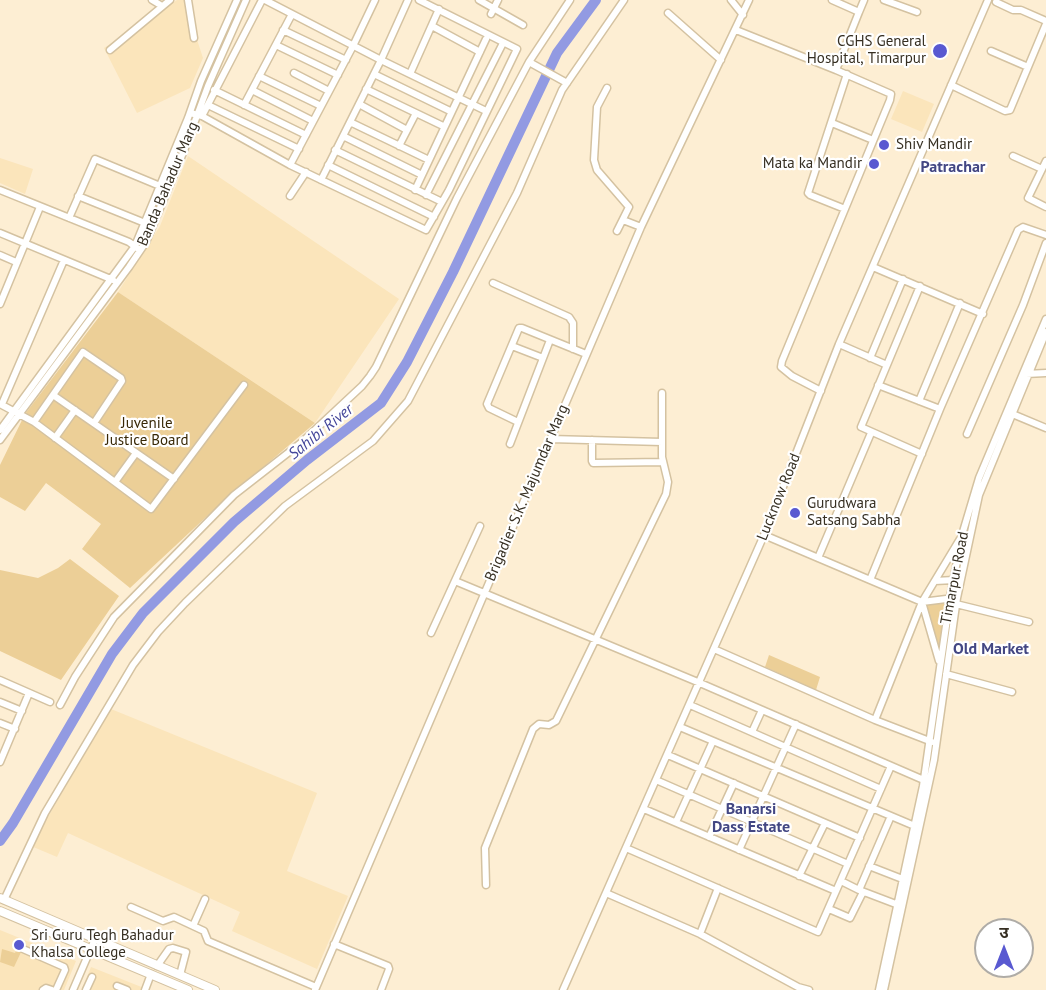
<!DOCTYPE html>
<html>
<head>
<meta charset="utf-8">
<style>
	body { margin:0 }
	#map { position:relative; width:1046px; height:990px; overflow:hidden; background:#fdeed3; font-family:"PT Sans","Noto Sans Devanagari",sans-serif }
	canvas { display:block }
	.north { position:absolute; left:974px; top:918px; width:60px; height:60px; box-sizing:border-box; background:#fff; border:2px solid #afaca7; border-radius:50%; rotate:0deg; font-size:16px; font-weight:700; line-height:24px; text-align:center; color:#362f22 }
	.north::after { content:''; display:block; margin:auto; width:21px; height:27px; background:#5959d1; clip-path:polygon(50% 0,100% 100%,50% 72%,0 100%) }
</style>
</head>
<body>
<div id="map">
<canvas width="1046" height="990"></canvas>
<div class="north">उ</div>
</div>
<script>
const c = document.querySelector('canvas').getContext('2d');
c.lineJoin = 'round';
function paint(path, color) {
  c.fillStyle = color;
  c.fill(path, 'evenodd');
}
function shape(rows) {
  const path = new Path2D();
  for (const r of rows) {
    path.moveTo(r[0], r[1]);
    for (let i = 2; i < r.length; i += 2) path.lineTo(r[i], r[i + 1]);
  }
  return path;
}
function stroke(path, color, width, dash) {
  c.strokeStyle = color;
  c.lineWidth = width;
  c.lineCap = dash ? 'butt' : 'round';
  c.setLineDash(dash || []);
  c.stroke(path);
}
function write(font, color, halo, rows, align = 'center') {
  c.font = font + ' "PT Sans",sans-serif';
  c.lineWidth = 4.5;
  c.setLineDash([]);
  c.textBaseline = 'middle';
  c.strokeStyle = halo;
  c.fillStyle = color;
  for (const [text, x, y, turn = 0] of rows) {
    c.save();
    c.translate(x, y);
    c.rotate((+turn || 0) * Math.PI / 180);
    c.textAlign = isNaN(turn) ? turn : align;
    if (halo) c.strokeText(text, 0, 0);
    c.fillText(text, 0, 0);
    c.restore();
  }
}
paint(shape([
	[177,0,184,0,203,58,190,88,137,113,104,48],
	[903,91,934,104,922,132,891,119],
	[188,156,399,299,315,423,118,292,160,226],
	[0,158,33,169,25,194,0,183],
	[111,709,317,793,287,871,348,896,317,969,232,931,240,912,68,833,57,857,31,846],
	[0,930,76,961,64,990,0,990],
	[91,967,149,990,82,990]
]), '#fbe5bb');
paint(shape([
	[118,292,315,423,219,505,130,588,82,549,101,524,46,483,25,511,0,497,0,465,25,414],
	[70,559,119,596,61,680,0,651,0,570,38,578,58,568],
	[947,602,940,646,937,646,925,605],
	[769,655,820,677,816,690,765,667],
	[2,949,15,953,17,949,22,950,14,967,0,962]
]), '#eccf97');
stroke(shape([
	[0,841,13,823,112,654,143,613,234,522,307,460,381,403,407,362,453,272,557,53,596,0]
]), '#929ae2', 10);
const minor = shape([
	[152,0,162,6],
	[188,0,194,38],
	[265,0,381,60,486,111],
	[479,0,523,25],
	[731,0,743,15],
	[832,0,859,12,836,70],
	[884,0,917,12],
	[996,2,1013,10,1021,10,1046,21],
	[859,12,864,0],
	[668,13,721,60],
	[491,14,498,0],
	[432,26,480,52],
	[283,30,346,60],
	[736,30,836,70,891,94,890,100,782,361,781,367,792,376,821,391],
	[276,45,338,75],
	[110,50,170,0],
	[991,51,1028,67],
	[529,62,567,83],
	[294,73,329,91],
	[374,74,450,111],
	[410,74,439,9],
	[259,76,321,106],
	[951,85,1005,111,1010,110,1046,24],
	[607,88,597,107,594,160,597,170,629,207,617,231],
	[366,89,443,126],
	[214,90,306,135],
	[252,90,313,121],
	[359,104,407,130],
	[208,105,299,149],
	[244,105,292,14],
	[190,113,202,116,290,165,426,230,449,190,517,49,419,0],
	[202,116,262,0],
	[350,122,429,160],
	[832,123,873,140],
	[343,136,422,175],
	[399,146,416,113],
	[335,150,442,202],
	[1013,156,1042,169],
	[1046,161,1028,198,1046,207],
	[290,165,353,46,375,0],
	[328,165,434,217],
	[321,180,381,60,408,0],
	[0,190,129,242,137,248],
	[415,190,486,39],
	[426,195,502,45],
	[78,196,145,223],
	[290,196,306,172],
	[845,209,810,195,808,193,847,74],
	[69,218,95,159,160,186],
	[623,220,641,227],
	[0,233,113,280],
	[0,255,16,262],
	[873,267,983,314],
	[493,283,569,317,573,323,573,349],
	[920,286,861,427,922,454],
	[0,304,40,207],
	[839,344,887,365],
	[512,346,543,358],
	[870,358,903,279],
	[1026,374,1046,373],
	[878,385,940,409],
	[53,395,174,479],
	[919,401,960,303],
	[0,404,34,422,151,509,244,385],
	[2,404,64,260],
	[1010,413,1046,428],
	[34,422,83,352,121,378,122,381,94,423],
	[518,422,489,408,487,404,519,328,522,328,586,354],
	[0,430,135,246,188,118,201,81,237,0],
	[967,434,1023,305,1046,243],
	[55,438,75,410],
	[550,439,662,442],
	[0,440,129,267,146,242,185,148,208,86,246,0],
	[592,440,592,461,593,463,663,462],
	[510,444,550,340],
	[115,482,136,453],
	[764,535,922,602,939,661],
	[818,558,871,433],
	[870,580,940,409,1018,230,1023,227,1046,235],
	[455,581,700,683,926,781],
	[935,581,954,580],
	[922,602,954,598],
	[956,604,1029,622],
	[431,633,480,526],
	[714,649,875,720,932,742],
	[946,674,1012,692],
	[0,680,50,702],
	[0,702,22,711],
	[60,705,75,677,114,617,234,495,302,442,362,386,370,376,376,367,457,198,529,62,570,0],
	[690,705,881,789],
	[875,720,922,602,960,539],
	[0,723,15,729],
	[680,727,917,827],
	[752,732,762,710],
	[668,755,860,838],
	[0,762,29,693],
	[656,780,848,864],
	[644,809,836,891],
	[676,822,713,741],
	[709,837,734,783],
	[626,848,818,932,891,766],
	[739,850,796,724],
	[869,866,905,880],
	[799,876,825,823],
	[841,881,859,890,901,906],
	[486,885,485,848,533,729,539,724,549,725,556,721,666,494,668,482,662,457,662,393],
	[859,890,891,816],
	[606,893,700,934,798,987,809,990],
	[4,900,45,813,133,665,158,632,185,603,285,506,373,441,408,401,517,193,562,90,624,0],
	[131,907,163,921,174,917,204,931,208,941,316,987],
	[829,909,850,918,863,892],
	[193,926,205,899],
	[700,934,718,888],
	[334,944,388,966,389,969,381,990],
	[23,949,64,967,65,970,56,990],
	[157,966,169,949,173,948,186,952,180,975],
	[117,986,127,990],
	[43,990,46,988,52,990],
	[73,990,95,939],
	[86,990,92,977],
	[145,990,151,974],
	[315,990,641,227,749,0],
	[563,990,764,535,839,344,988,0],
	[879,990,923,786,950,598,962,535,979,478,1046,319],
	[884,990,934,760,957,598,979,495,1046,332]
]);
const major = shape([
	[0,898,215,990],
	[0,911,188,990]
]);
stroke(minor, '#d4c2a1', 9);
stroke(major, '#d4c2a1', 10);
stroke(minor, '#fff', 6);
stroke(major, '#fff', 8);
for (const [x, y, r, color] of [
	[940,51,8,"#5959d1"],
	[884,145,6,"#5959d1"],
	[874,164,6,"#5959d1"],
	[795,513,6,"#5959d1"],
	[19,945,6,"#5959d1"]
]) {
  const dot = new Path2D();
  dot.arc(x, y, r, 0, 2 * Math.PI);
  c.fillStyle = color;
  c.fill(dot);
  stroke(dot, '#fff', 2);
}
write('15px', '#362f22', '#fff', [
	["CGHS General",926,42,"right"],
	["Hospital, Timarpur",926,59,"right"],
	["Shiv Mandir",896,145],
	["Mata ka Mandir",862,164,"right"],
	["Gurudwara",807,504],
	["Satsang Sabha",807,521],
	["Sri Guru Tegh Bahadur",31,936],
	["Khalsa College",31,953]
], 'left');
write('15px', '#362f22', '#fff', [
	["Banda Bahadur Marg",168,184,-67],
	["Brigadier S.K. Majumdar Marg",527,493,-67],
	["Lucknow Road",779,497,-68],
	["Timarpur Road",955,578,-79]
]);
write('15px', '#382806', '#fff', [
	["Juvenile",147,424],
	["Justice Board",147,441]
]);
write('bold 16px', '#434783', '#fff', [
	["Patrachar",953,167],
	["Old Market",991,649],
	["Banarsi",751,809],
	["Dass Estate",751,827]
]);
write('italic 16px', '#44469a', '#fff', [
	["Sahibi River",321,432,-39]
]);
</script>
</body>
</html>
